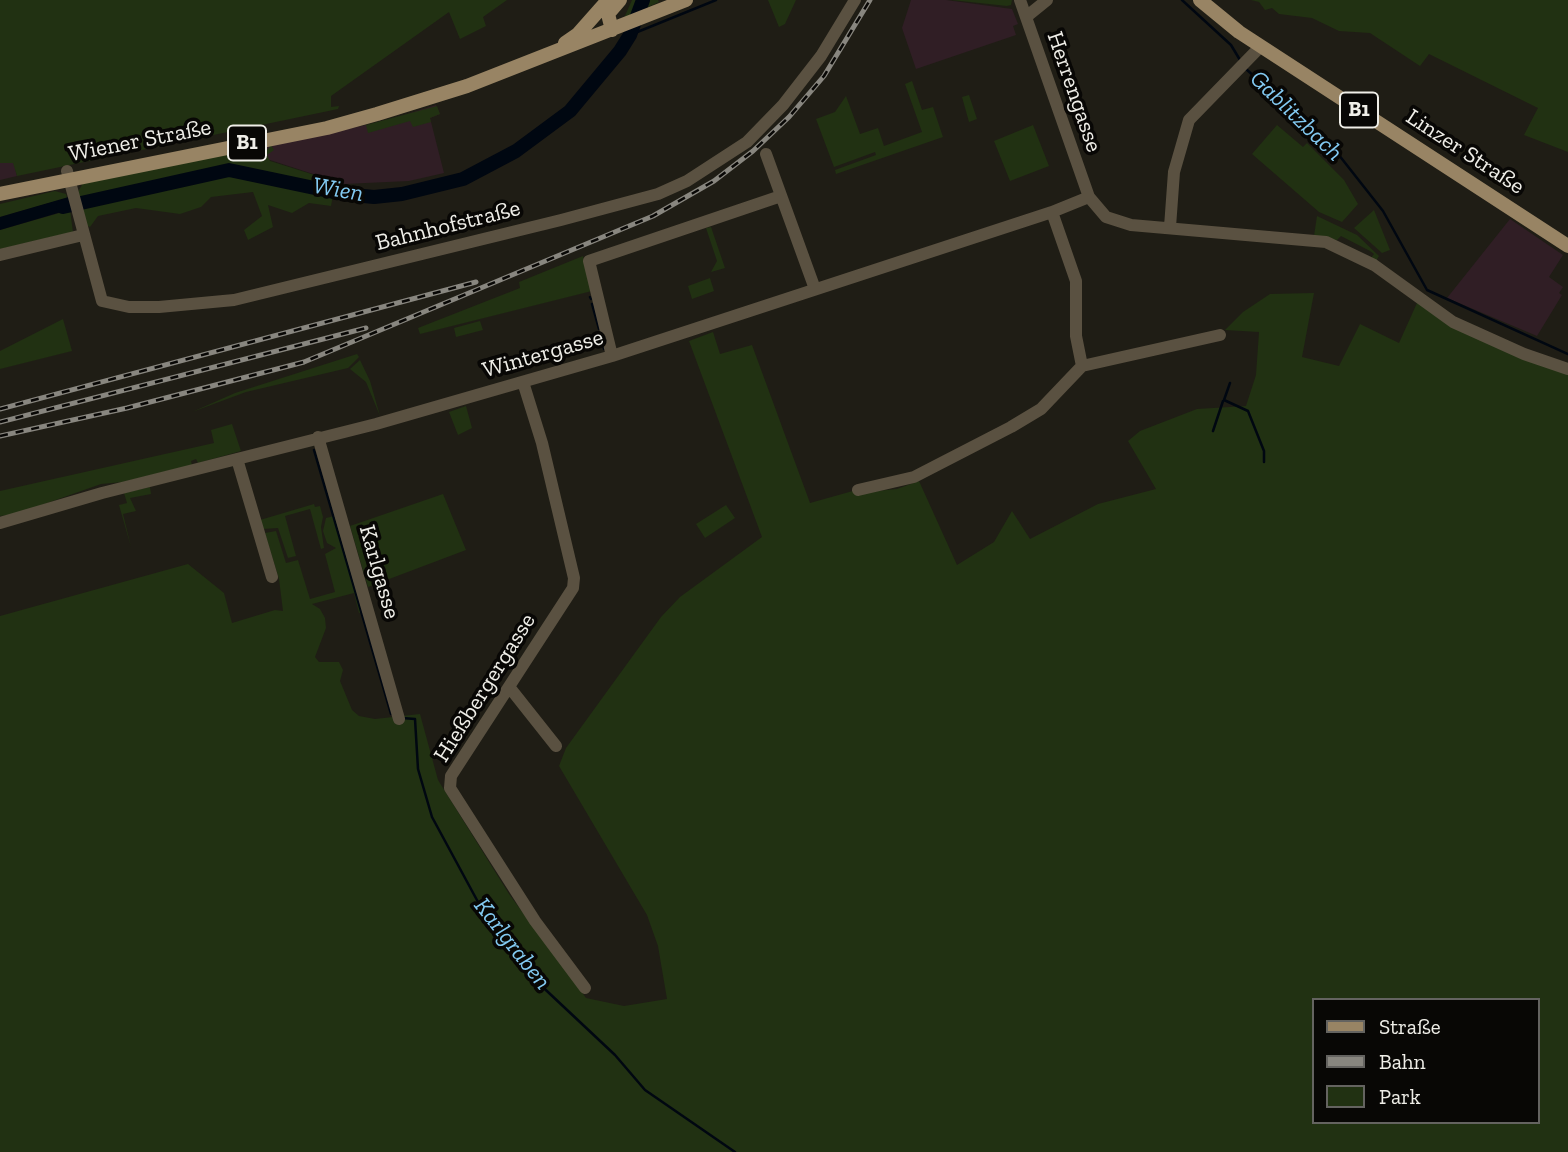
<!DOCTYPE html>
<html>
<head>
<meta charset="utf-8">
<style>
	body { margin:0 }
	#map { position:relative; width:1568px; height:1152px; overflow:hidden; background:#1f1d15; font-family:"Zilla Slab",serif }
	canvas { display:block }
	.legend { position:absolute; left:1312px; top:998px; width:228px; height:126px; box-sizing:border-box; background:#080705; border:2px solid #646360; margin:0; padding:9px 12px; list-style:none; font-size:21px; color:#efeee8 }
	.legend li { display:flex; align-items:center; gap:14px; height:35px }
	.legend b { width:35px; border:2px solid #646360 }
</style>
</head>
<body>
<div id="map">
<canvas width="1568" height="1152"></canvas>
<ul class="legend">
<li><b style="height:9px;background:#988464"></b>Straße</li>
<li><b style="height:9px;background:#88867f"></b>Bahn</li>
<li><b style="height:19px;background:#213112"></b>Park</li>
</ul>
</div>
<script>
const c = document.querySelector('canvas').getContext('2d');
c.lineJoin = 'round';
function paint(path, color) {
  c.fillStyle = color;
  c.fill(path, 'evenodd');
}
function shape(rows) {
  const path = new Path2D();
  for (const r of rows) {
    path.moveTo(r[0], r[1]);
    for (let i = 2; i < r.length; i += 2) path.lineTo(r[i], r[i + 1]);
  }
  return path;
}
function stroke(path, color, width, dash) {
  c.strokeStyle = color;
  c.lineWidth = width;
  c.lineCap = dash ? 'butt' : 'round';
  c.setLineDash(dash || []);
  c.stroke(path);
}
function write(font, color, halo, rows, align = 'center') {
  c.font = font + ' "Zilla Slab",serif';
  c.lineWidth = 7;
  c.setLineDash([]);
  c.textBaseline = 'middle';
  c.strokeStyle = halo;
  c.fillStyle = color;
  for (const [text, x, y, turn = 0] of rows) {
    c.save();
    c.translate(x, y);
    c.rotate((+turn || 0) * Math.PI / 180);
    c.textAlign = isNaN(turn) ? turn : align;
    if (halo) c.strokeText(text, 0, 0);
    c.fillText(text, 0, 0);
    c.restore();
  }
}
paint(shape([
	[911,0,946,0,1012,9,1018,24,1013,26,1016,35,916,69,902,28],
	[436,105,440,114,430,118,444,173,409,181,344,184,264,158,262,147,385,121],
	[0,163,14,163,17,176,0,180],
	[1510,219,1563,255,1549,277,1563,287,1559,293,1562,295,1537,336,1447,298]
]), '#301e25');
paint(shape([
	[0,0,507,0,483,17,486,26,460,39,449,12,331,96,331,107,339,106,338,109,17,176,13,163,0,163],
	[632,0,658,0,659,2,624,18],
	[768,0,796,0,785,24,779,27],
	[952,0,1012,0,1011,5,1007,6],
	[1251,0,1568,0,1568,152,1524,135,1538,108,1429,54,1420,66,1370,33,1339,31,1312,18,1279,14,1272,8,1265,10,1259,2],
	[912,81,922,110,933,107,943,137,836,174,835,170,876,155,875,152,834,167,816,119,835,112,846,96,860,134,878,128,884,146,922,132,905,84],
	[969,95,977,119,969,122,962,97],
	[437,106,440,114,430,118,431,122,413,127,410,121,368,133,366,125],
	[1033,125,1049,166,1010,181,994,141],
	[1277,125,1303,147,1307,143,1344,180,1358,204,1342,222,1319,212,1252,154],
	[271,145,274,150,267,155,270,161,324,178,333,195,331,206,309,203,292,213,268,205,273,227,248,240,244,230,262,216,253,192,211,197,201,207,180,214,136,208,98,216,90,227,86,225,78,192,83,183,262,147,263,150,268,149],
	[55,191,66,194,67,198,0,217,0,204],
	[70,210,73,232,0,249,0,230],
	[1374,210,1390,250,1382,253,1354,228],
	[1317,216,1357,235,1379,256,1376,261,1371,258,1374,254,1370,251,1341,236,1337,240,1314,236],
	[711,227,725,268,711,272,717,261,706,228],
	[583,256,592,291,420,334,418,328,520,288,519,282],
	[710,278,714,291,692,299,688,286],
	[1314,293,1302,357,1339,366,1360,324,1399,343,1417,303,1568,374,1568,1152,0,1152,0,616,188,564,224,593,232,623,275,610,283,611,279,579,265,533,276,531,286,563,298,560,310,599,335,592,325,554,336,548,327,543,323,531,326,518,338,515,365,611,359,613,354,593,312,604,320,609,325,618,326,628,315,657,319,662,339,662,343,670,340,681,352,710,359,716,375,719,420,714,438,780,509,894,586,998,624,1006,667,999,658,946,647,915,559,766,566,748,661,617,680,597,762,537,689,341,713,332,720,354,752,345,810,503,860,489,856,493,897,489,919,481,957,565,994,542,1012,511,1030,539,1098,504,1156,489,1128,441,1140,431,1197,409,1246,406,1256,375,1259,332,1225,330,1243,312,1270,294],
	[1314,1000,1538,1000,1538,1122,1314,1122],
	[63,319,72,351,0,369,0,351],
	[480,321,483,330,456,337,454,328],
	[357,354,359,357,348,368,246,392,192,412,235,393],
	[360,360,370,381,380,416,366,382,350,369],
	[466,406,472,428,458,435,449,412],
	[232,424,241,451,198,463,196,459,191,461,192,465,123,482,101,484,16,514,0,516,0,491,214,443,211,430],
	[150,487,151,494,130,498,136,511,123,514,131,547,119,505,127,503,124,493],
	[443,494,466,550,368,587,350,526],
	[314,504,315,507,320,506,323,517,321,527,324,548,321,549,310,509,285,516,296,556,288,558,278,528,263,529,260,520],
	[726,505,735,518,705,538,696,524]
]), '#213112');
paint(shape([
	[72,196,75,208,0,230,0,217]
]), '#000711');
stroke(shape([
	[1182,0,1231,45,1240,60],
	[630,35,716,0],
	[1246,69,1331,145,1383,211,1427,290,1568,354],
	[590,297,591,299],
	[592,304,599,329],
	[600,333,604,349],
	[1230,383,1224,400,1248,411,1264,451,1264,462],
	[1213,431,1223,401],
	[314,450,391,714],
	[402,718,415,719,418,769,432,817,478,902,532,977,615,1055,645,1090,735,1152]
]), '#000711', 2.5);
stroke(shape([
	[63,207,229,170,343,194,374,197,402,194,463,179,516,151,570,111,620,51,630,35,643,0]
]), '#000711', 14);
stroke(shape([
	[1020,0,1089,197,1106,217,1131,225,1326,242,1374,265,1453,322,1524,354,1568,369],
	[1026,17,1047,0],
	[766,154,815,289],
	[67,171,102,301,129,307,159,307,234,300,561,220,658,194,687,181,747,142,783,105,821,56,855,0],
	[1052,212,1076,281,1076,336,1082,366],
	[1170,227,1174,172,1189,120,1261,46],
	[0,255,83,235],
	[612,356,589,261,781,196],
	[1082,366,1220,335],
	[523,382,542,443,574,578,573,588,451,776,450,788,535,921,585,988],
	[318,437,399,719],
	[237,459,272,577],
	[858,490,914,477,1011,427,1041,409,1082,366],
	[0,523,102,493,376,424,612,356,1052,212,1089,197],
	[510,688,556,746]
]), '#5a5141', 12);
stroke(shape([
	[1200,0,1239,32,1568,246],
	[612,30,608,14,620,0],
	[565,43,578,34,608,0],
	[0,194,327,128,377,114,467,86,686,0]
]), '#988464', 14);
const rail = shape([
	[0,409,476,282],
	[0,422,366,328],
	[0,436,127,408,304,362,653,216,714,181,753,151,789,117,824,76,870,0]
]);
stroke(rail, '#88867f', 5);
stroke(rail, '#080705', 2.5, [8]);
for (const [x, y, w] of [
	[1359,110,38],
	[247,143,38]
]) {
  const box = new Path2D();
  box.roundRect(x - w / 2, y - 17.5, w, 35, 5);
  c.fillStyle = '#080705';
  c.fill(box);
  stroke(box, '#efeee8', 2);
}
write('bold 21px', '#efeee8', null, [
	["B1",1359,110],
	["B1",247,143]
]);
write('23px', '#efeee8', '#080705', [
	["Herrengasse",1074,92,71],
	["Wiener Straße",140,141,-11],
	["Linzer Straße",1465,152,33],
	["Bahnhofstraße",448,226,-14],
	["Wintergasse",543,354,-16],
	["Karlgasse",379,572,74],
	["Hießbergergasse",485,688,-58]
]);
write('italic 24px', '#83caf2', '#080705', [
	["Gablitzbach",1296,116,44],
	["Wien",338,190,10],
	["Karlgraben",512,944,52]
]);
</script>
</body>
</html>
